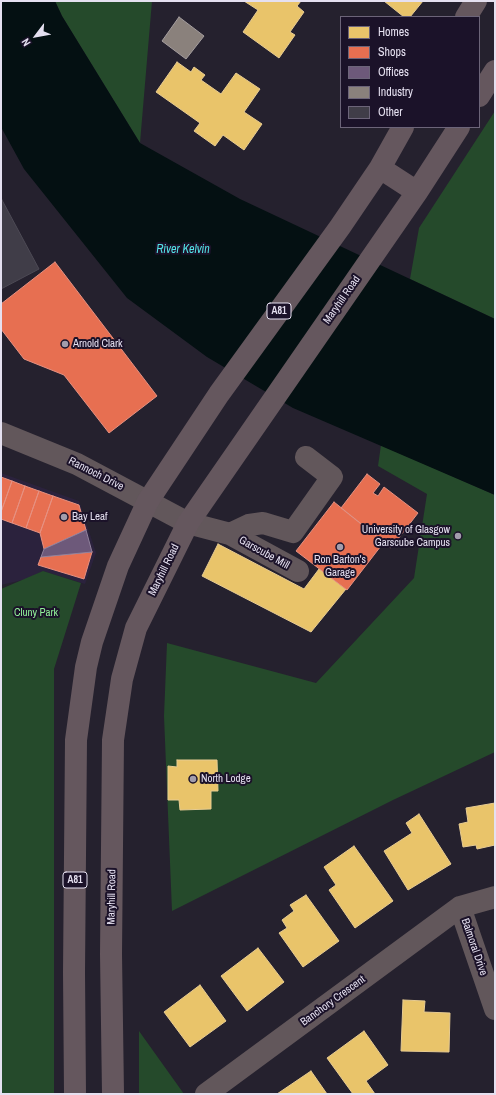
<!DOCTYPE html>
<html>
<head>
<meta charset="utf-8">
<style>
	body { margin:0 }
	#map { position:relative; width:496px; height:1095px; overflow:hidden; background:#25212e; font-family:"Archivo Narrow",sans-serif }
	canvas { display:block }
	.frame { position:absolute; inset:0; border:2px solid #e5e0f0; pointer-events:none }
	.legend { position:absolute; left:340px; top:16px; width:140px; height:112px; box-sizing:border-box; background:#1b1229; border:1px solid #6c6479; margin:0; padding:5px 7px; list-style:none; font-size:12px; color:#e5e0f0 }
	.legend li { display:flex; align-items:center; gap:8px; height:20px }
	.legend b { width:20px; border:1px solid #6c6479 }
	.north { position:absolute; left:16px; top:16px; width:40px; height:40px; -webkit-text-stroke:3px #1b1229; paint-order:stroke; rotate:238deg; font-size:11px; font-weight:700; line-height:16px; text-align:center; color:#e5e0f0 }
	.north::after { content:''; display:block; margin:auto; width:14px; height:18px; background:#e5e0f0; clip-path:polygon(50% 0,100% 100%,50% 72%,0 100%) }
</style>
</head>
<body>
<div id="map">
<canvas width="496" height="1095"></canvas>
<div class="frame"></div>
<ul class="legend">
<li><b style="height:11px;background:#e9c46a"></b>Homes</li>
<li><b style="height:11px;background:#e76f51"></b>Shops</li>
<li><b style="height:11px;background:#6d597a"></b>Offices</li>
<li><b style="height:11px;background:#8a817c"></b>Industry</li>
<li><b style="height:11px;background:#403d48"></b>Other</li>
</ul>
<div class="north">N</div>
</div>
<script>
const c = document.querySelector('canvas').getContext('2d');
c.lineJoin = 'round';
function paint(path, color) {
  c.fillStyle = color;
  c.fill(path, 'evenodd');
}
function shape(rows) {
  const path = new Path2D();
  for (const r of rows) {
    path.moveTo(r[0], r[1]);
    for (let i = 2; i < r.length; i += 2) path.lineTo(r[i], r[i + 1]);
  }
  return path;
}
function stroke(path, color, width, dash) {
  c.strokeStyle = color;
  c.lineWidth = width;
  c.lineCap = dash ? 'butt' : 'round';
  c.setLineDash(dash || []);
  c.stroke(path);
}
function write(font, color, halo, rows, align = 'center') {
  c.font = font + ' "Archivo Narrow",sans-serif';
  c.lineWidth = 4;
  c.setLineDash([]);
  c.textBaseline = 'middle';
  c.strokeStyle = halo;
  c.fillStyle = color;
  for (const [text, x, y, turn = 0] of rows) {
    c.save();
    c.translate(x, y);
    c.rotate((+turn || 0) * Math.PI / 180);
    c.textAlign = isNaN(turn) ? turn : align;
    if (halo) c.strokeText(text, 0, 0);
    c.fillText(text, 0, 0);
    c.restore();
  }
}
paint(shape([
	[1,473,79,501,96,553,85,584,43,571,27,579,1,585]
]), '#2b223d');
paint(shape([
	[55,1,152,1,140,143,62,16],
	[495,111,495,319,410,279,419,228],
	[381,445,495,495,495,752,393,800,172,911,164,716,167,643,316,683,414,578,427,494,378,466],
	[43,571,81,583,54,669,54,1094,1,1094,1,589],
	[139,1031,184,1094,139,1094]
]), '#254a2b');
paint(shape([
	[1,1,55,1,62,16,140,143,240,199,495,319,495,495,293,408,207,357,127,298,24,169,1,127]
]), '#041012');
const homes = shape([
	[244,1,301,1,297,6,304,12,290,32,295,35,279,58,243,32,258,10,244,1],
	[384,1,423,1,410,17,404,17,384,1],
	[177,62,191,72,194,67,205,75,201,80,221,94,236,73,260,89,244,112,262,124,244,150,223,135,215,146,194,131,200,123,156,92,177,62],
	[218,544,304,589,319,569,346,589,311,632,202,576,218,544],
	[177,760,217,760,218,791,211,791,211,809,180,810,179,800,168,800,168,766,177,767,177,760],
	[495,803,495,845,477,849,476,845,463,847,459,824,468,822,466,808,495,803],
	[419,814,451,864,408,890,384,851,412,833,406,823,419,814],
	[354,846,393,901,355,928,329,890,336,885,324,867,354,846],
	[306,895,339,941,303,967,279,933,287,928,282,920,294,911,290,905,306,895],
	[258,948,284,982,247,1011,221,976,258,948],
	[200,985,226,1021,190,1047,164,1012,200,985],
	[403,1000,425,1001,424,1012,450,1013,449,1052,401,1051,403,1000],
	[364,1031,388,1065,366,1081,375,1094,353,1094,327,1058,364,1031],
	[311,1071,327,1094,277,1094,311,1071]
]);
paint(homes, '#e9c46a');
stroke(homes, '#e8cc92', 1);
const shops = shape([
	[55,262,157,396,109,433,64,375,24,359,1,329,1,304,55,262],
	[367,474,380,484,373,493,378,496,384,487,418,513,391,548,341,508,367,474],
	[1,477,12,481,1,512,1,477],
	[12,481,25,486,12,523,1,519,1,512,12,481],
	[25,486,39,491,26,528,12,523,25,486],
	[39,491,53,496,40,533,26,528,39,491],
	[53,496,79,505,86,530,44,549,40,533,53,496],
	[334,502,384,542,347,590,296,551,334,502],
	[92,552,84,579,38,565,41,557,92,552]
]);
paint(shops, '#e76f51');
stroke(shops, '#e69181', 1);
const offices = shape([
	[86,530,92,552,41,557,44,549,86,530]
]);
paint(offices, '#6d597a');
stroke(offices, '#91829d', 1);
const industry = shape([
	[179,17,204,36,186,59,162,41,179,17]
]);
paint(industry, '#8a817c');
stroke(industry, '#a59e9f', 1);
const building = shape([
	[2,200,39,269,1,289,1,201,2,200]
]);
paint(building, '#403d48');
stroke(building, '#4d4a55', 1);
stroke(shape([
	[1,433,77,464,188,523,230,534,298,571],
	[230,534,249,525,263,523,293,532,332,477,306,457],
	[460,907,495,1009],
	[206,1094,460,907,495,897]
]), '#62575b', 22);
stroke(shape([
	[466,17,476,1],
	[479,96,495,71],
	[380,168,417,192],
	[75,1094,74,972,76,740,86,667,92,642,118,566,148,501,219,394,340,227,380,168,403,127],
	[113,1094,111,954,113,740,122,679,136,628,188,523,417,192,459,127]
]), '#65575e', 22);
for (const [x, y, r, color] of [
	[65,344,4,"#a29dac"],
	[64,517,4,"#a29dac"],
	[458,536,4,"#a29dac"],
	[340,547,4,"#a29dac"],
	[193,779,4,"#a29dac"]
]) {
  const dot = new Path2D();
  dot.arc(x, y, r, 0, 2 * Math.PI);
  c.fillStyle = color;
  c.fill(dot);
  stroke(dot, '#1b1229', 1.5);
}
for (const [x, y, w] of [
	[279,311,24],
	[75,880,24]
]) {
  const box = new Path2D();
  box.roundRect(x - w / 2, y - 8, w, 16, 3);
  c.fillStyle = '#1b1229';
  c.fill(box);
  stroke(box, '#e5e0f0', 1);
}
write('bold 10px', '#e5e0f0', null, [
	["A81",279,311],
	["A81",75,880]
]);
write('11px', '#e5e0f0', '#1b1229', [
	["Maryhill Road",342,300,-55],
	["Rannoch Drive",96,474,27],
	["Garscube Mill",264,553,29],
	["Maryhill Road",164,570,-64],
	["Maryhill Road",112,897,-89],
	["Balmoral Drive",474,947,71],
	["Banchory Crescent",333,1001,-36]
]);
write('11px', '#e5e0f0', '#1b1229', [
	["Arnold Clark",73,344],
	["Bay Leaf",72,517],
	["University of Glasgow",450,530,"right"],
	["Garscube Campus",450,543,"right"],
	["Ron Barton's",340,560,"center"],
	["Garage",340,573,"center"],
	["North Lodge",201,779]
], 'left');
write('11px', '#91f199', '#1b1229', [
	["Cluny Park",36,613]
]);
write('italic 12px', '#53e3e7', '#1b1229', [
	["River Kelvin",183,250]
]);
</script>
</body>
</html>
